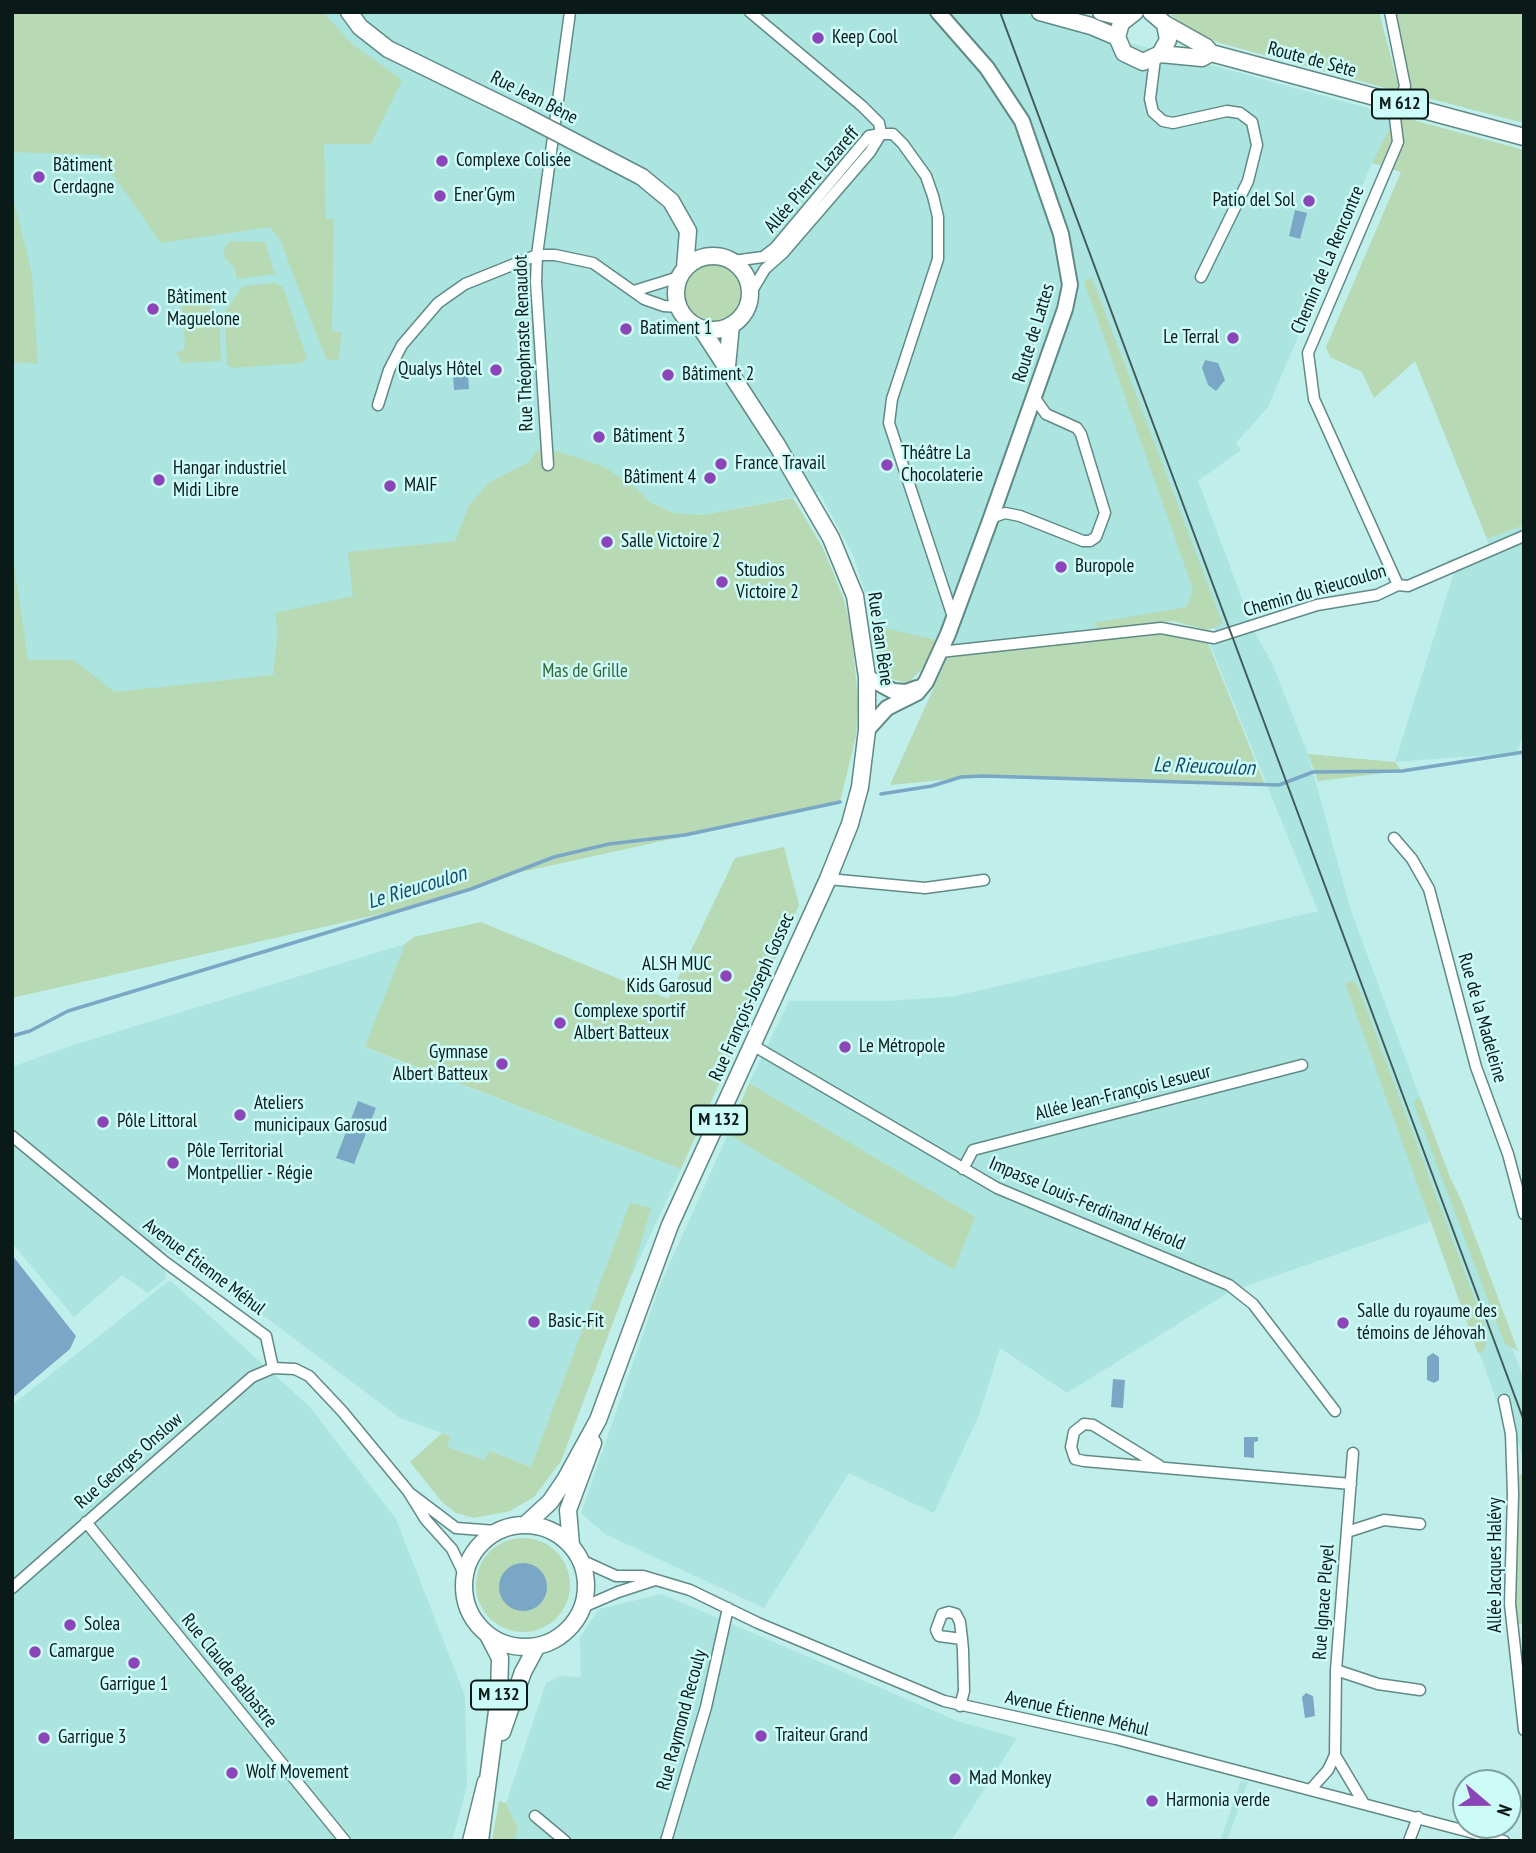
<!DOCTYPE html>
<html>
<head>
<meta charset="utf-8">
<style>
	body { margin:0 }
	#map { position:relative; width:1536px; height:1853px; overflow:hidden; background:#c0eeea; font-family:"PT Sans Narrow",sans-serif }
	canvas { display:block }
	.frame { position:absolute; inset:0; border:14px solid #091a19; pointer-events:none }
	.north { position:absolute; left:1452px; top:1769px; width:70px; height:70px; box-sizing:border-box; background:#cdfbf8; border:2px solid #7fa19f; border-radius:50%; rotate:110deg; font-size:19px; font-weight:700; line-height:28px; text-align:center; color:#091a19 }
	.north::after { content:''; display:block; margin:auto; width:24px; height:32px; background:#8c45b8; clip-path:polygon(50% 0,100% 100%,50% 72%,0 100%) }
</style>
</head>
<body>
<div id="map">
<canvas width="1536" height="1853"></canvas>
<div class="frame"></div>
<div class="north">N</div>
</div>
<script>
const c = document.querySelector('canvas').getContext('2d');
c.lineJoin = 'round';
function paint(path, color) {
  c.fillStyle = color;
  c.fill(path, 'evenodd');
}
function shape(rows) {
  const path = new Path2D();
  for (const r of rows) {
    if (r.length === 3) {
      path.moveTo(r[0] + r[2], r[1]);
      path.arc(r[0], r[1], r[2], 0, 2 * Math.PI);
      continue;
    }
    path.moveTo(r[0], r[1]);
    for (let i = 2; i < r.length; i += 2) path.lineTo(r[i], r[i + 1]);
  }
  return path;
}
function stroke(path, color, width, dash) {
  c.strokeStyle = color;
  c.lineWidth = width;
  c.lineCap = dash ? 'butt' : 'round';
  c.setLineDash(dash || []);
  c.stroke(path);
}
function write(font, color, halo, rows, align = 'center') {
  c.font = font + ' "PT Sans Narrow",sans-serif';
  c.lineWidth = 5;
  c.setLineDash([]);
  c.textBaseline = 'middle';
  c.strokeStyle = halo;
  c.fillStyle = color;
  for (const [text, x, y, turn = 0] of rows) {
    c.save();
    c.translate(x, y);
    c.rotate((+turn || 0) * Math.PI / 180);
    c.textAlign = isNaN(turn) ? turn : align;
    if (halo) c.strokeText(text, 0, 0);
    c.fillText(text, 0, 0);
    c.restore();
  }
}
paint(shape([
	[12,12,1017,12,1390,114,1390,127,1372,163,1268,407,1236,443,1241,450,1198,481,1250,620,1222,632,1216,631,1202,614,953,647,876,626,853,555,819,492,703,515,674,513,649,502,633,485,530,461,488,483,469,505,455,541,348,552,377,591,12,998],
	[1524,525,1524,732,1517,753,1395,762,1456,566,1446,561,1489,545,1487,539],
	[1253,630,1272,663,1308,754,1350,908,1524,1380,1524,1460,1515,1435,1505,1439,1501,1413,1432,1221,1229,1292,1067,1393,1000,1348,979,1415,934,1513,849,1473,764,1608,605,1534,581,1513,660,1285,728,1134,954,1269,974,1217,749,1083,789,1001,888,1001,956,996,1318,911,1209,642],
	[405,944,366,1048,681,1169,610,1322,531,1467,489,1451,486,1460,447,1447,451,1436,400,1418,264,1316,162,1248,166,1278,148,1293,122,1275,74,1317,12,1243,12,1067,70,1046],
	[170,1280,310,1407,396,1519,465,1696,467,1786,452,1841,12,1841,12,1405],
	[662,1594,960,1722,1017,1738,951,1841,515,1841,518,1829,506,1803,546,1683,561,1676,581,1677,580,1637,599,1609],
	[1241,1781,1248,1782,1227,1841,1220,1841]
]), '#ace4e0');
paint(shape([
	[12,12,323,12,352,44,402,80,371,144,324,144,326,219,334,218,332,331,342,332,338,361,326,359,280,240,270,227,161,243,99,155,12,152],
	[1169,12,1379,12,1400,92,1220,43,1183,27],
	[1394,12,1524,12,1524,123,1412,94],
	[1391,114,1524,150,1524,525,1487,539,1415,361,1374,398,1362,372,1330,357,1326,347,1401,172,1372,163,1390,127],
	[12,194,32,274,38,364,12,362],
	[230,241,265,242,275,274,237,279,234,266,225,259,224,248],
	[713,293,28],
	[1092,278,1219,614,1222,622,1219,626,1206,630,1173,621,1101,631,1094,623,1187,607,1193,589,1084,281],
	[275,283,283,287,307,359,301,363,233,368,227,365,225,312,243,286],
	[205,295,206,303,219,314,221,361,181,363,176,352,183,351,185,346,181,297],
	[537,451,556,451,602,466,633,485,649,502,674,513,703,515,793,498,823,548,844,600,852,633,858,704,856,736,840,802,508,875,415,906,12,998,12,552,28,660,73,660,115,692,273,675,278,631,275,613,353,596,348,552,455,541,469,505,488,483,530,461],
	[876,626,936,640,921,670,908,683,880,676],
	[1160,633,1208,643,1265,785,984,776,890,785,948,656],
	[1308,754,1395,762,1402,771,1318,781],
	[784,847,799,905,681,1169,365,1047,405,944,414,937,481,922,668,999,735,858],
	[1353,981,1357,984,1488,1335,1484,1351,1478,1353,1345,983],
	[749,1083,975,1217,954,1270,728,1134],
	[1418,1098,1421,1100,1450,1177,1462,1202,1518,1351,1505,1344,1491,1308,1418,1115,1414,1102],
	[630,1203,651,1208,632,1272,561,1461,534,1497,510,1511,474,1518,456,1513,442,1502,410,1462,442,1433,451,1436,447,1447,485,1460,489,1451,531,1467],
	[1524,1474,1524,1624,1515,1624,1519,1475],
	[523,1585,47],
	[499,1801,506,1803,518,1829,515,1841,492,1841]
]), '#b7d9b4');
paint(shape([
	[1295,210,1307,213,1300,239,1289,236],
	[452,360,456,360,457,363,467,363,469,389,454,390],
	[1205,360,1218,363,1225,380,1216,391,1208,385,1202,368],
	[358,1101,376,1108,354,1164,336,1158],
	[12,1255,76,1336,70,1349,12,1398],
	[1433,1353,1439,1357,1439,1380,1434,1383,1427,1380,1427,1357],
	[1113,1379,1125,1380,1123,1408,1111,1407],
	[1244,1437,1258,1437,1258,1441,1254,1442,1254,1458,1244,1457],
	[523,1587,24],
	[1306,1693,1313,1696,1315,1716,1305,1718,1302,1697]
]), '#7aa7c6');
stroke(shape([
	[881,794,932,786,961,777,984,776,1279,785,1313,772,1402,771,1524,752],
	[12,1036,30,1031,68,1011,471,889,554,857,609,844,685,835,840,802]
]), '#7aa7c6', 3.5);
const street = shape([
	[750,12,862,106,879,123,881,134,893,134,903,144,926,176,933,196,938,217,938,259,892,399,889,423,953,617],
	[1390,12,1405,86,1395,118,1398,142,1308,353,1314,399,1398,585],
	[1155,59,1150,99,1153,112,1163,121,1173,123,1227,111,1240,113,1252,122,1257,145,1248,181,1201,277],
	[733,261,763,257,775,248,869,136,881,134],
	[634,291,679,277],
	[750,294,765,269,783,253,870,152,881,134],
	[378,405,389,370,402,345,438,303,465,284,537,255,555,255,593,263,644,299,664,306,679,307],
	[548,465,536,282,537,255,570,12],
	[991,518,1005,513,1020,516,1083,541,1090,541,1096,537,1105,513,1081,434,1077,428,1046,414,1034,397],
	[940,652,1161,628,1214,638,1317,605,1377,595,1398,585,1408,586,1524,536],
	[1394,838,1412,859,1429,889,1476,1067,1508,1154,1524,1214],
	[828,879,925,888,984,880],
	[754,1046,997,1188,1229,1285,1253,1304,1335,1411],
	[12,1136,165,1262,266,1336,273,1368],
	[963,1169,973,1150,1302,1065],
	[1504,1400,1511,1434,1513,1494,1510,1604,1524,1730],
	[1160,1466,1093,1425,1084,1424,1074,1432,1071,1447,1075,1459,1084,1461,1351,1484],
	[411,1494,456,1528,496,1531],
	[86,1522,345,1841],
	[1347,1532,1384,1520,1420,1524],
	[581,1560,616,1576,643,1576,690,1590,758,1623,944,1701,1116,1739,1504,1841],
	[12,1588,252,1377,273,1368,295,1369,309,1376,342,1411,408,1491,426,1520,452,1549,465,1576],
	[581,1608,618,1592,655,1580],
	[1336,1670,1378,1684,1420,1690],
	[960,1706,964,1691,963,1650,962,1639,960,1622,956,1614,949,1612,942,1614,936,1630,939,1636,962,1639],
	[1335,1755,1363,1802],
	[1311,1789,1328,1770,1335,1755,1336,1670,1353,1453],
	[535,1816,565,1841],
	[468,1841,483,1781],
	[666,1841,706,1707,728,1608],
	[1409,1841,1418,1817]
]);
const secondary = shape([
	[867,677,893,691,906,692,917,688],
	[867,730,887,708,917,693,926,682,948,634,991,518,1065,309,1070,285,1061,234,1022,121,987,68,938,12]
]);
const primary = shape([
	[349,12,360,27,388,49,523,115],
	[1040,12,1091,26,1117,37],
	[1101,12,1125,18],
	[1135,12,1121,23,1117,37,1124,53,1143,62,1160,54,1168,40,1165,24,1151,12],
	[1165,24,1206,47,1211,53,1524,137],
	[1160,54,1202,58,1211,53],
	[571,140,642,177,671,201,688,231,685,268],
	[713,293,37],
	[727,366,731,325],
	[525,1525,550,1502,565,1480,598,1420,670,1225,828,879,850,824,860,787,867,730,867,677,855,596,831,538,777,445,701,328],
	[525,1586,61],
	[571,1545,568,1510,593,1443],
	[502,1732,523,1672,537,1646],
	[480,1841,499,1696,500,1658,488,1635]
]);
stroke(street, '#5f8a87', 13);
stroke(secondary, '#5f8a87', 18);
stroke(primary, '#5f8a87', 19);
stroke(street, '#fff', 10);
stroke(secondary, '#fff', 14);
stroke(primary, '#fff', 16);
stroke(shape([
	[1000,12,1524,1421]
]), '#425b5a', 2);
const primaryBridge = shape([
	[523,115,571,140]
]);
stroke(primaryBridge, '#5f8a87', 19, []);
stroke(primaryBridge, '#fff', 16);
for (const [x, y, r, color] of [
	[818,38,7,"#8c45b8"],
	[442,161,7,"#8c45b8"],
	[39,177,7,"#8c45b8"],
	[440,196,7,"#8c45b8"],
	[1309,201,7,"#8c45b8"],
	[153,309,7,"#8c45b8"],
	[626,329,7,"#8c45b8"],
	[1233,338,7,"#8c45b8"],
	[496,370,7,"#8c45b8"],
	[668,375,7,"#8c45b8"],
	[599,437,7,"#8c45b8"],
	[721,464,7,"#8c45b8"],
	[887,465,7,"#8c45b8"],
	[710,478,7,"#8c45b8"],
	[159,480,7,"#8c45b8"],
	[390,486,7,"#8c45b8"],
	[607,542,7,"#8c45b8"],
	[1061,567,7,"#8c45b8"],
	[722,582,7,"#8c45b8"],
	[726,976,7,"#8c45b8"],
	[560,1023,7,"#8c45b8"],
	[845,1047,7,"#8c45b8"],
	[502,1064,7,"#8c45b8"],
	[240,1115,7,"#8c45b8"],
	[103,1122,7,"#8c45b8"],
	[173,1163,7,"#8c45b8"],
	[534,1322,7,"#8c45b8"],
	[1343,1323,7,"#8c45b8"],
	[70,1625,7,"#8c45b8"],
	[35,1652,7,"#8c45b8"],
	[134,1663,7,"#8c45b8"],
	[761,1736,7,"#8c45b8"],
	[44,1738,7,"#8c45b8"],
	[232,1773,7,"#8c45b8"],
	[955,1779,7,"#8c45b8"],
	[1152,1801,7,"#8c45b8"]
]) {
  const dot = new Path2D();
  dot.arc(x, y, r, 0, 2 * Math.PI);
  c.fillStyle = color;
  c.fill(dot);
  stroke(dot, '#cdfbf8', 2.5);
}
for (const [x, y, w] of [
	[1400,104,56],
	[719,1120,56],
	[499,1695,56]
]) {
  const box = new Path2D();
  box.roundRect(x - w / 2, y - 14.5, w, 29, 5);
  c.fillStyle = '#cdfbf8';
  c.fill(box);
  stroke(box, '#091a19', 2);
}
write('bold 18px', '#091a19', null, [
	["M 612",1400,104],
	["M 132",719,1120],
	["M 132",499,1695]
]);
write('19px', '#091a19', '#cdfbf8', [
	["Keep Cool",832,38],
	["Complexe Colisée",456,161],
	["Bâtiment",53,166],
	["Cerdagne",53,188],
	["Ener'Gym",454,196],
	["Patio del Sol",1295,201,"right"],
	["Bâtiment",167,298],
	["Maguelone",167,320],
	["Batiment 1",640,329],
	["Le Terral",1219,338,"right"],
	["Qualys Hôtel",482,370,"right"],
	["Bâtiment 2",682,375],
	["Bâtiment 3",613,437],
	["Théâtre La",901,454],
	["Chocolaterie",901,476],
	["France Travail",735,464],
	["Hangar industriel",173,469],
	["Midi Libre",173,491],
	["Bâtiment 4",696,478,"right"],
	["MAIF",404,486],
	["Salle Victoire 2",621,542],
	["Buropole",1075,567],
	["Studios",736,571],
	["Victoire 2",736,593],
	["ALSH MUC",712,965,"right"],
	["Kids Garosud",712,987,"right"],
	["Complexe sportif",574,1012],
	["Albert Batteux",574,1034],
	["Le Métropole",859,1047],
	["Gymnase",488,1053,"right"],
	["Albert Batteux",488,1075,"right"],
	["Ateliers",254,1104],
	["municipaux Garosud",254,1126],
	["Pôle Littoral",117,1122],
	["Pôle Territorial",187,1152],
	["Montpellier - Régie",187,1174],
	["Salle du royaume des",1357,1312],
	["témoins de Jéhovah",1357,1334],
	["Basic-Fit",548,1322],
	["Solea",84,1625],
	["Camargue",49,1652],
	["Garrigue 1",134,1685,"center"],
	["Traiteur Grand",775,1736],
	["Garrigue 3",58,1738],
	["Wolf Movement",246,1773],
	["Mad Monkey",969,1779],
	["Harmonia verde",1166,1801]
], 'left');
write('19px', '#091a19', '#cdfbf8', [
	["Route de Sète",1312,60,15],
	["Rue Jean Bène",534,98,27],
	["Allée Pierre Lazareff",812,180,-49],
	["Chemin de La Rencontre",1328,260,-67],
	["Route de Lattes",1034,333,-73],
	["Rue Théophraste Renaudot",524,343,-92],
	["Chemin du Rieucoulon",1315,591,-16],
	["Rue Jean Bène",880,639,82],
	["Rue François-Joseph Gossec",752,997,-66],
	["Rue de la Madeleine",1482,1018,74],
	["Allée Jean-François Lesueur",1123,1093,-14],
	["Impasse Louis-Ferdinand Hérold",1087,1204,23],
	["Avenue Étienne Méhul",204,1267,37],
	["Rue Georges Onslow",129,1461,-41],
	["Allée Jacques Halévy",1496,1565,-90],
	["Rue Ignace Pleyel",1324,1602,-86],
	["Rue Claude Balbastre",229,1671,51],
	["Avenue Étienne Méhul",1077,1714,13],
	["Rue Raymond Recouly",682,1720,-75]
]);
write('19px', '#346532', '#cdfbf8', [
	["Mas de Grille",585,672]
]);
write('italic 21px', '#144b6b', '#cdfbf8', [
	["Le Rieucoulon",1204,767,2],
	["Le Rieucoulon",417,888,-17]
]);
</script>
</body>
</html>
